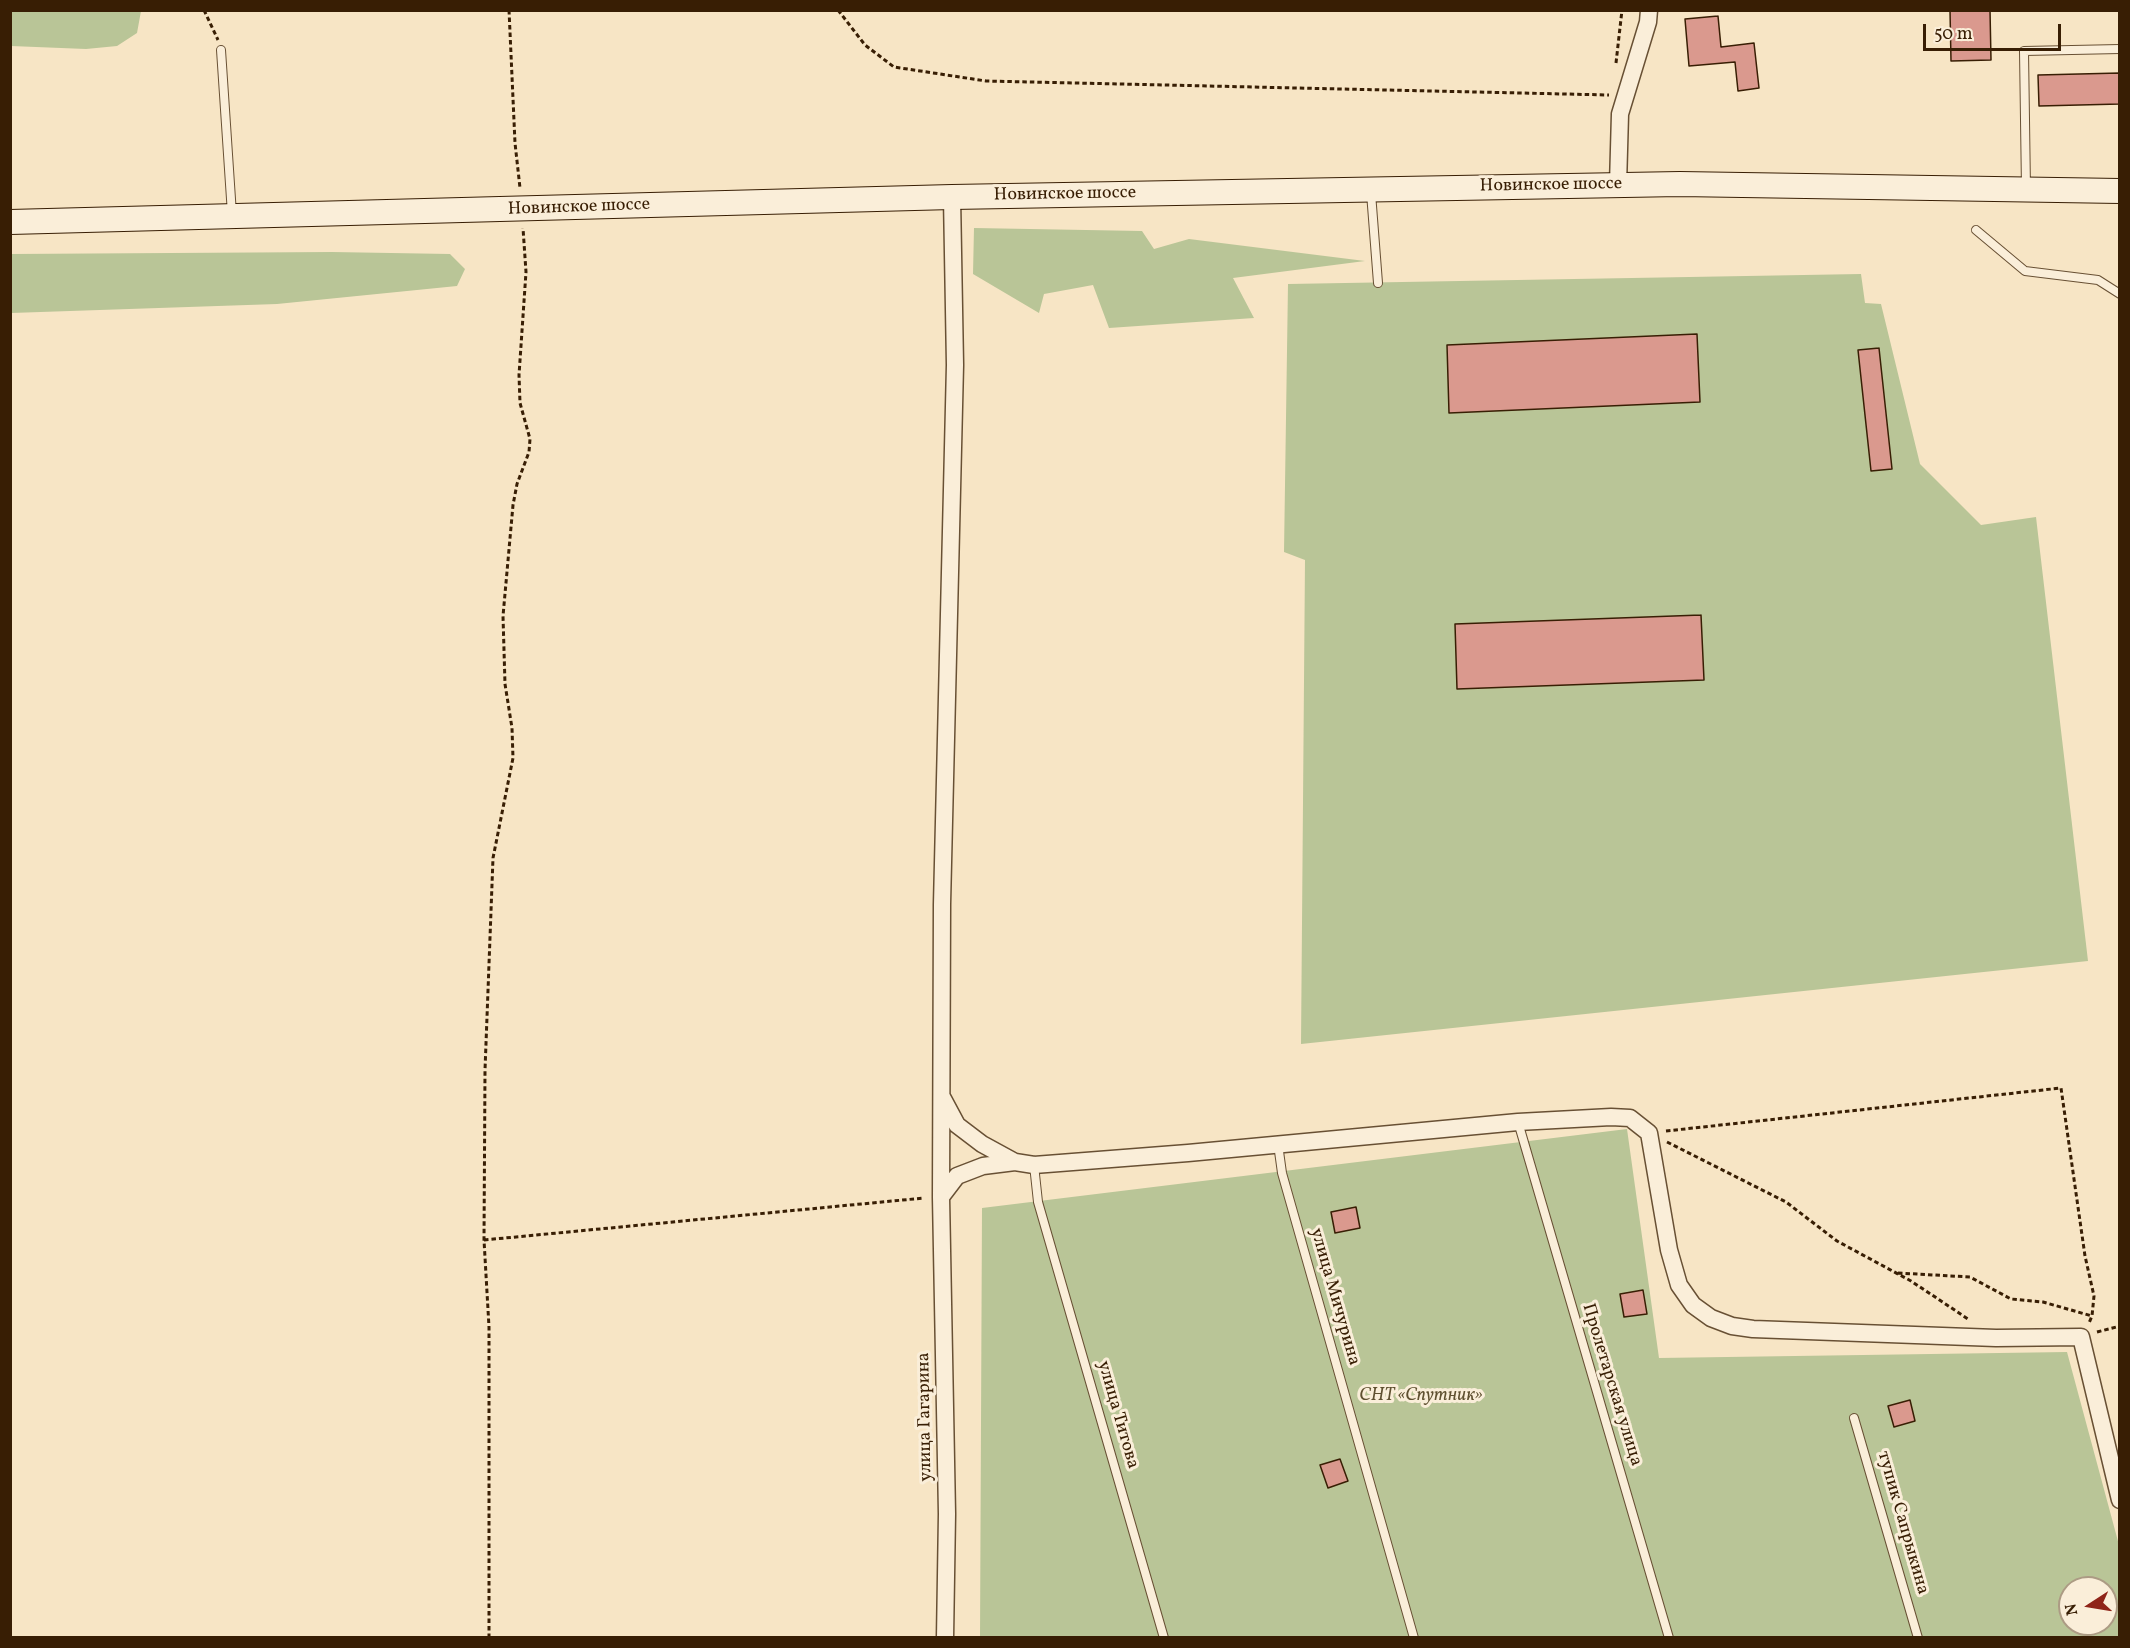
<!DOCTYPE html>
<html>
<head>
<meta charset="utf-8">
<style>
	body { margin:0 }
	#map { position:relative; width:2130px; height:1648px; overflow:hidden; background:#f7e5c5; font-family:Vollkorn,serif }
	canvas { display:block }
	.frame { position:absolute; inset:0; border:12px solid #381e04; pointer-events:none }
	.north { position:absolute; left:2058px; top:1576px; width:60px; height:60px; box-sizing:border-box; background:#faeed9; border:2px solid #ac9b84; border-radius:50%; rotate:258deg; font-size:16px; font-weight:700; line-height:24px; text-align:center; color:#381e04 }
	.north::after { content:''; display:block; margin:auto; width:21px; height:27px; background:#8f2418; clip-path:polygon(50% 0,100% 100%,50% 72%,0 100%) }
	.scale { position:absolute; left:1923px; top:24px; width:138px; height:27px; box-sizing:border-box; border:3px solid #381e04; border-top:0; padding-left:8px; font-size:18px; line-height:21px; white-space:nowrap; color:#381e04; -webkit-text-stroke:4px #faeed9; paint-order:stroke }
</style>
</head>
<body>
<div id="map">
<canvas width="2130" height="1648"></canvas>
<div class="frame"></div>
<div class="north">N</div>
<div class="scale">50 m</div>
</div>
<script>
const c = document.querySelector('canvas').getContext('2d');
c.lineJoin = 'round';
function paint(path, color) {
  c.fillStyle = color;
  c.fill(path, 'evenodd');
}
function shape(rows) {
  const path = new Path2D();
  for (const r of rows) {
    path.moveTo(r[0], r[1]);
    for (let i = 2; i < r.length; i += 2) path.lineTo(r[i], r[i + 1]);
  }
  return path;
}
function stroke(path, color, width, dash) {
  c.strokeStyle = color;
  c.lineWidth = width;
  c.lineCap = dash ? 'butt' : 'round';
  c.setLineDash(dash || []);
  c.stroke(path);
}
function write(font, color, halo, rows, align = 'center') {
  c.font = font + ' Vollkorn,serif';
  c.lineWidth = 6;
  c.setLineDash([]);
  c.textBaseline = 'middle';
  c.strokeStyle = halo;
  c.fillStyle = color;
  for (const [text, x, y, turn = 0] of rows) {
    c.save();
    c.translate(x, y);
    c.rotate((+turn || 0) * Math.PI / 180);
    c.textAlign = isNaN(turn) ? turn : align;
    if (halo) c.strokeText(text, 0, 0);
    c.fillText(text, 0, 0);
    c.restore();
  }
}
paint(shape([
	[11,10,141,10,141,11,137,33,117,46,86,49,11,46],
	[974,228,1142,231,1154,249,1189,239,1365,261,1233,278,1254,318,1109,328,1093,285,1044,294,1039,313,973,274],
	[332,252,450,254,465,269,457,286,277,304,11,313,11,254],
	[1861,274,1865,303,1881,304,1920,464,1981,525,2036,517,2088,961,1301,1044,1305,560,1284,552,1288,284],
	[1627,1129,1659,1358,2067,1352,2119,1545,2119,1637,980,1638,982,1208],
	[2070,1588,2106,1588,2106,1624,2070,1624]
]), '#b9c597');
const building = shape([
	[1950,10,1990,10,1991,60,1951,61,1950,10],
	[1718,16,1721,47,1754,43,1759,88,1738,91,1735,62,1689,66,1685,19,1718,16],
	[2120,73,2120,104,2039,106,2038,75,2120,73],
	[1697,334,1700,402,1449,413,1447,345,1697,334],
	[1879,348,1892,469,1871,471,1858,350,1879,348],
	[1701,615,1704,680,1457,689,1455,624,1701,615],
	[1356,1207,1360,1228,1335,1233,1331,1212,1356,1207],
	[1643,1290,1647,1314,1624,1317,1620,1294,1643,1290],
	[1910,1400,1915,1421,1894,1427,1888,1406,1910,1400],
	[1340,1459,1348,1481,1328,1488,1320,1465,1340,1459]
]);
paint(building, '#da998e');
stroke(building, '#381e04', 1.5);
const service = shape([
	[221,50,232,214],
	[2026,189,2024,51,2120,49],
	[1371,193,1378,283],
	[1976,230,2025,271,2098,280,2120,294],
	[1518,1122,1669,1638],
	[1278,1144,1282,1173,1414,1638],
	[1034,1165,1038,1202,1164,1638],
	[1854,1418,1918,1638]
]);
const minor = shape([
	[1618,185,1620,114,1648,22,1649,10],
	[942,1097,957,1125,982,1144,1015,1162],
	[941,1197,957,1176,983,1166,1015,1162,1034,1165,1188,1153,1518,1122,1611,1117,1630,1118,1649,1133,1669,1250,1679,1285,1693,1305,1711,1318,1732,1326,1753,1329,1996,1338,2081,1337,2120,1500],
	[945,1638,947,1514,941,1197,942,904,955,365,952,197]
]);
const secondary = shape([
	[10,222,952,197,1680,184,2120,191]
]);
stroke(service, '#685034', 10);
stroke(minor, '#685034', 19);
stroke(secondary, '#381e04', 26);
stroke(shape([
	[204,10,218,40],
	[509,10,515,143,520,188],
	[838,10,865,45,894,67,986,81,1609,95],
	[1616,63,1622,10],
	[1666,1131,2061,1088,2085,1256,2094,1296,2092,1316,2089,1323],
	[1667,1142,1786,1202,1837,1241,1911,1281,1968,1319],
	[484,1240,924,1198],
	[1898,1273,1970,1277,2011,1299,2043,1302,2092,1316],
	[2097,1332,2120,1326],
	[489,1638,489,1327,484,1240,485,1070,493,858,513,758,512,728,505,684,503,616,513,505,517,484,529,452,530,439,520,403,519,375,526,272,523,228]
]), '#381e04', 3, [4.5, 3]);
stroke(service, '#faeed9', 8);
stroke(minor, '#faeed9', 16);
stroke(secondary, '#faeed9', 24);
write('18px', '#381e04', '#faeed9', [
	["Новинское шоссе",1551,186,-1],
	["Новинское шоссе",1065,195,-1],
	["Новинское шоссе",579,208,-2],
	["улица Мичурина",1334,1297,74],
	["Пролетарская улица",1611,1385,73],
	["улица Титова",1117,1415,74],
	["улица Гагарина",926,1417,-91],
	["тупик Сапрыкина",1902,1523,74]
]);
write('italic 18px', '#5f5030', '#faeed9', [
	["СНТ «Спутник»",1421,1397]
]);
</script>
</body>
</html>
